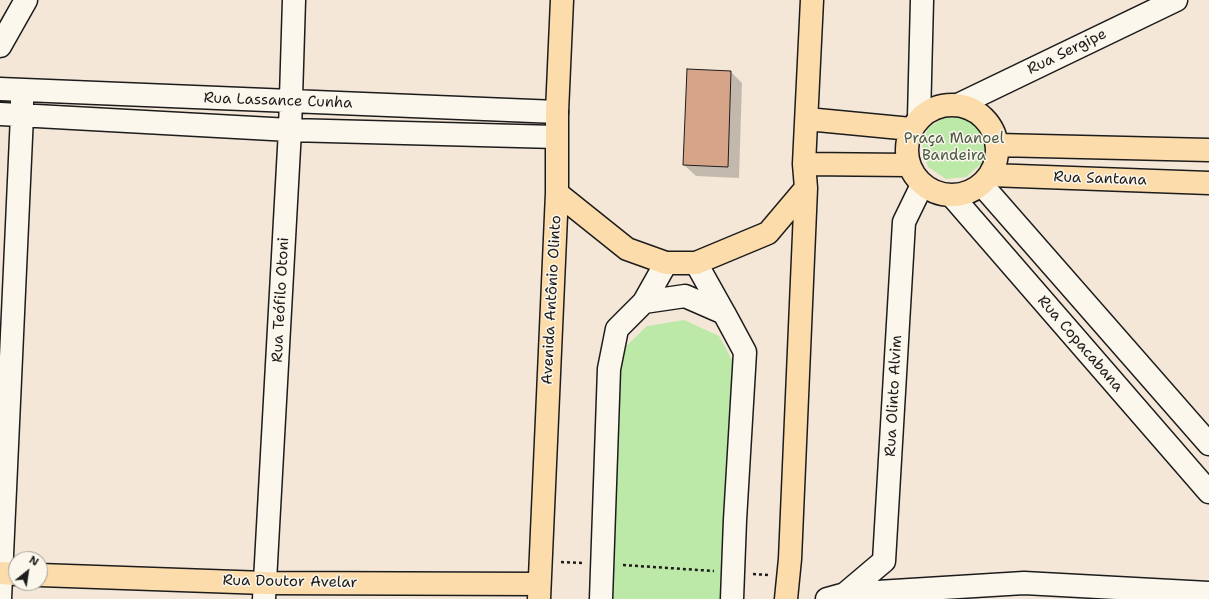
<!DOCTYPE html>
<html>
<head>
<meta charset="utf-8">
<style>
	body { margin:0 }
	#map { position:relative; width:1209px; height:599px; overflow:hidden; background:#f4e7d8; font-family:"Shantell Sans",sans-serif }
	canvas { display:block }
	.north { position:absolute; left:8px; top:551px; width:40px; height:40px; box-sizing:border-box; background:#fbf7ec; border:1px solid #a29f99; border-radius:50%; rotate:30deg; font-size:11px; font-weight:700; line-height:16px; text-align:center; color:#1c1c1c }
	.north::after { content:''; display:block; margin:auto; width:14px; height:18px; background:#1c1c1c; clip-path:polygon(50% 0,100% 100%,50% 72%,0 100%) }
</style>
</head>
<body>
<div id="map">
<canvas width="1209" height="599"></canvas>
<div class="north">N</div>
</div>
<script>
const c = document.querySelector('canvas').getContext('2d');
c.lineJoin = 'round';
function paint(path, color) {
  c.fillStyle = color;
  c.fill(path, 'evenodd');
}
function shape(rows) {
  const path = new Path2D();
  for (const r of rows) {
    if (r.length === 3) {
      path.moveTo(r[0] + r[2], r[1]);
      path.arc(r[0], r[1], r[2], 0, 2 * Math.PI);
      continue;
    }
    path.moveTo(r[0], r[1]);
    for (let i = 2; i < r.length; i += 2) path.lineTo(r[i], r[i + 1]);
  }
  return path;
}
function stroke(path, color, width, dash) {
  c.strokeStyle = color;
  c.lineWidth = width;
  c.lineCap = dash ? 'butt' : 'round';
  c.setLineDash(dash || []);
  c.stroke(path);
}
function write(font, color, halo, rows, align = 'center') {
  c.font = font + ' "Shantell Sans",sans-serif';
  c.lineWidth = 3;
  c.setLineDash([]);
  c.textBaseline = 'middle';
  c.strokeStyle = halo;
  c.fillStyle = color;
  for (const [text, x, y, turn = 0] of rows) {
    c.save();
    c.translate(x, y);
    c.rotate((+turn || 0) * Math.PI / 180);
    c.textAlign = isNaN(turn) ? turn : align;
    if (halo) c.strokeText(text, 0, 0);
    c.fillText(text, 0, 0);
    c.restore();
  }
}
paint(shape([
	[945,117,966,118,982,132,985,153,982,163,966,177,946,179,928,167,922,148,928,128],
	[684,320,719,336,738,371,723,599,606,599,614,387,622,350,647,326]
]), '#bce9a7');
paint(shape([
	[731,72,742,83,739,178,696,176,684,165]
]), '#0003');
const building = shape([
	[687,69,731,71,728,167,683,165,687,69]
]);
paint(building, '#d6a589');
stroke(building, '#1c1c1c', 1);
const minor = shape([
	[0,46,26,0],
	[0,89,557,112],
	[958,105,1176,0],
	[0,114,290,130,556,137],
	[919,118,922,0],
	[982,185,1209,444],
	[952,196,1209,492],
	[696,263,724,313],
	[644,302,666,263],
	[845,594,884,561,904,222,922,185],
	[0,599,22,115,22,101],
	[264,599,290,130,294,0],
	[601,599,609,369,617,329,644,302,685,296,724,313,745,352,735,520,732,599],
	[827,599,845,594,1024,583,1209,593]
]);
const major = shape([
	[952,150,45],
	[807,119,911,129],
	[997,145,1209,150],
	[804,164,908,165],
	[990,175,1209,183],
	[557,193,627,249,666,263,696,263,768,233,806,188],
	[0,573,16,574],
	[40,575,265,583,539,584],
	[539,599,557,193,557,112,562,0],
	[786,599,790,559,806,188,804,164,812,0]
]);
stroke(minor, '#1c1c1c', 25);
stroke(major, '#1c1c1c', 25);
stroke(shape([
	[561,562,582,563],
	[623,565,714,571],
	[753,574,768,575]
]), '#1c1c1c', 2.5, [3, 3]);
stroke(minor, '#fbf7ec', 22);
stroke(major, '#fddcac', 22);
write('15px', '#1c1c1c', '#fbf7ec', [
	["Rua Sergipe",1067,52,-26],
	["Rua Lassance Cunha",278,101,2],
	["Rua Santana",1100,179,2],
	["Rua Teófilo Otoni",281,300,-87],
	["Avenida Antônio Olinto",552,300,-87],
	["Rua Copacabana",1080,344,49],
	["Rua Olinto Alvim",894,396,-87],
	["Rua Doutor Avelar",290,582,1]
]);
write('15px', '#4c5a46', '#fbf7ec', [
	["Praça Manoel",954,139],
	["Bandeira",954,156]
]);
</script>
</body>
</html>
